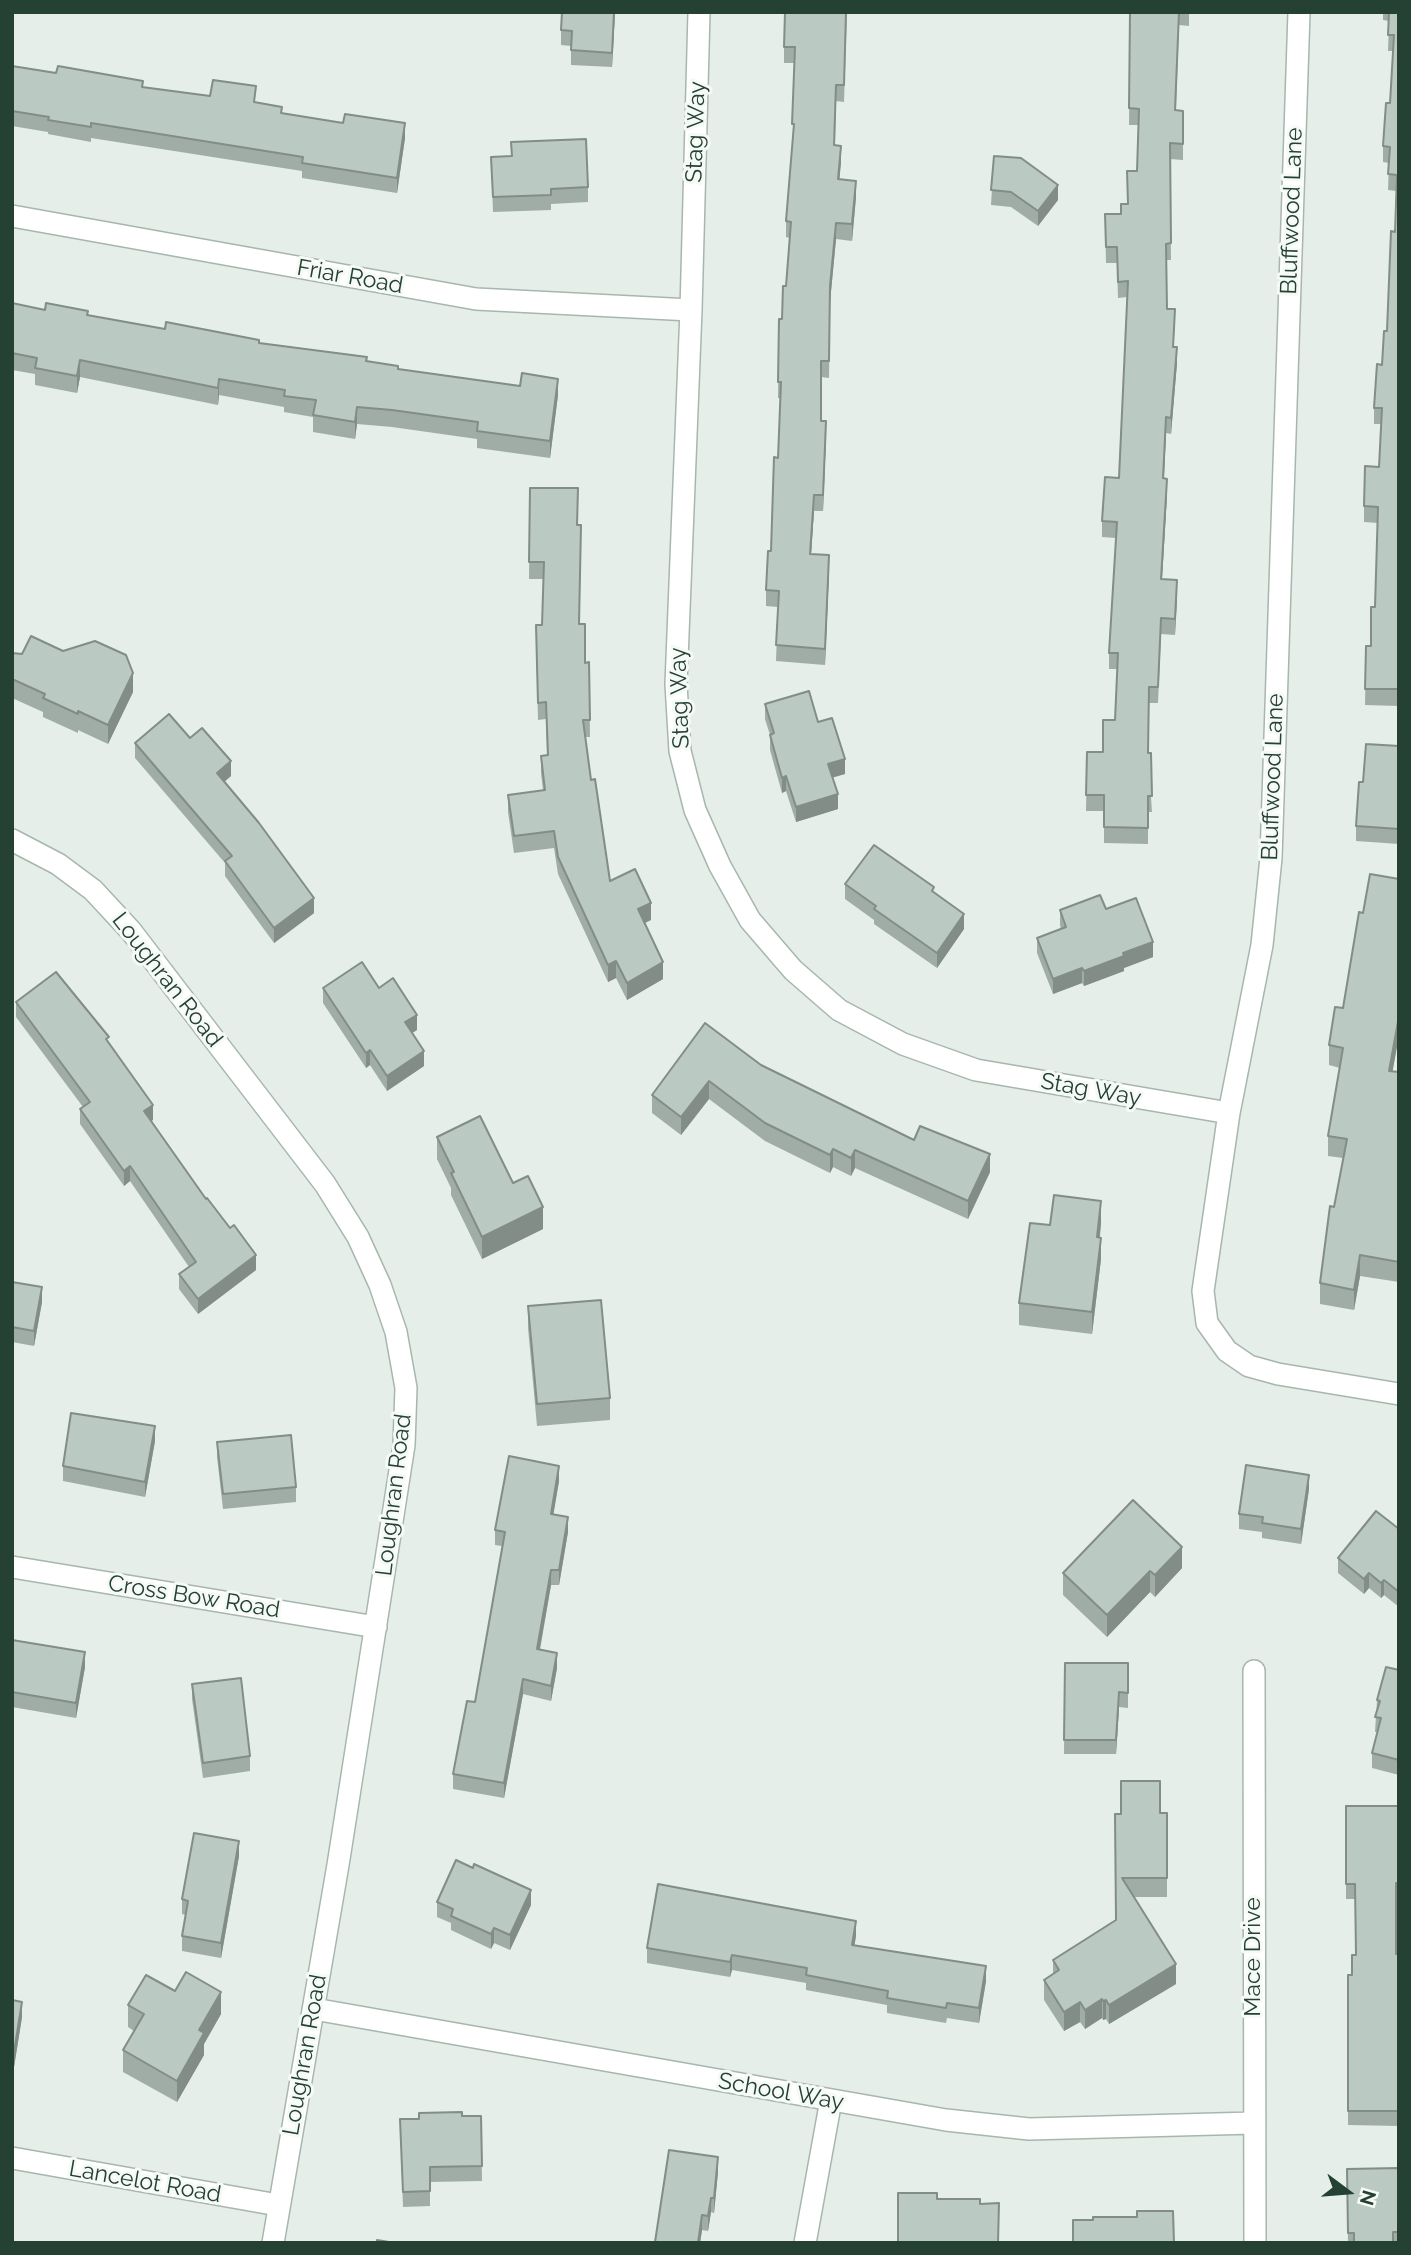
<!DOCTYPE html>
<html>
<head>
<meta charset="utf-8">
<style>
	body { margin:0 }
	#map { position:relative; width:1411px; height:2255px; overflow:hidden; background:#e5eee8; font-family:Raleway,sans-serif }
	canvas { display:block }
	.frame { position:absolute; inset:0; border:14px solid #244133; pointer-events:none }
	.north { position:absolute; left:1313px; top:2157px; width:70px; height:70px; -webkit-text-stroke:5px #f6faf7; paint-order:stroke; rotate:106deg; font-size:19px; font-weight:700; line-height:28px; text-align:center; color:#244133 }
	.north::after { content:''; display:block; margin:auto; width:24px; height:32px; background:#244133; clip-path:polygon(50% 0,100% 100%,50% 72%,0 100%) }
</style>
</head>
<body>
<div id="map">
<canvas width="1411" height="2255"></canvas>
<div class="frame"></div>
<div class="north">N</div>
</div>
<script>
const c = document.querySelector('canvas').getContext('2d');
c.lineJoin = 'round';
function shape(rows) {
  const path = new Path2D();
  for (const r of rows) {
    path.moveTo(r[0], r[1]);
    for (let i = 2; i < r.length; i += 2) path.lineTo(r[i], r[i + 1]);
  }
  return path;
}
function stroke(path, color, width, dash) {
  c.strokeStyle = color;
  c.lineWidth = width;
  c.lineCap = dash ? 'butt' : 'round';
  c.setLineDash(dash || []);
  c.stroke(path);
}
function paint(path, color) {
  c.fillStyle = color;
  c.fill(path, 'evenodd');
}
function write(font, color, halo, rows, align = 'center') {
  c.font = font + ' Raleway,sans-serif';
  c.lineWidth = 6;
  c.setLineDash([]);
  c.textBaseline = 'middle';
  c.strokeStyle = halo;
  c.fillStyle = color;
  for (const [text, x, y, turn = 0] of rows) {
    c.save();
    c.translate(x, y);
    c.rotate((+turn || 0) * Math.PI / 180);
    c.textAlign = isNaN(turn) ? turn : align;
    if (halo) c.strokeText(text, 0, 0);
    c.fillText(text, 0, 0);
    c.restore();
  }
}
const minor = shape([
	[699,12,691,310,676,684,680,751,695,810,720,866,750,920,793,970,839,1010,903,1044,976,1070,1229,1113],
	[1299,12,1271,858,1262,945,1229,1113,1203,1291,1207,1323,1227,1351,1249,1366,1278,1374,1399,1394],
	[12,216,476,299,691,310],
	[12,840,58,864,93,890,131,931,325,1184,358,1237,380,1285,396,1332,406,1388,404,1445,338,1865,273,2243],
	[12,1567,376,1627],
	[1254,1671,1255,2243],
	[314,2009,946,2120,1029,2129,1253,2123],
	[12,2158,278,2205],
	[805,2243,831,2100]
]);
stroke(minor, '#a7b7ae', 24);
stroke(minor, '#fff', 21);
paint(shape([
	[615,12,612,67,571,65,571,46,561,45,561,30],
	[847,12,844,102,836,101,835,145,841,162,839,179,856,197,852,241,836,239,830,302,829,378,821,377,821,421,826,437,823,511,814,511,811,554,829,571,825,665,776,661,778,607,766,606,766,590,771,551,778,458,781,398,778,398,779,319,782,319,786,286,790,238,786,237,786,221,793,141,794,63,784,63,784,47],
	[1130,12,1189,12,1189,26,1179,25,1176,110,1183,111,1183,160,1170,159,1171,260,1166,260,1167,309,1175,325,1173,347,1177,363,1171,434,1166,433,1164,479,1167,495,1162,579,1177,596,1175,635,1161,634,1158,703,1149,703,1148,753,1152,812,1148,812,1148,844,1104,843,1104,811,1086,811,1087,752,1103,752,1115,720,1117,669,1109,669,1109,653,1116,538,1102,537,1102,521,1119,478,1127,297,1118,298,1117,263,1106,263,1105,214,1121,214,1127,204,1137,171,1139,125,1129,125],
	[1383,12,1399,12,1399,706,1365,705,1366,646,1371,646,1375,607,1378,523,1364,522,1364,506,1379,467,1381,424,1374,424,1374,408,1387,331,1395,232,1396,191,1388,190,1389,163,1383,162,1383,146,1390,103,1393,51,1388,51,1389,21,1383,20],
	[12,66,143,87,255,103,282,113,405,138,397,193,302,178,302,171,91,138,91,142,48,134,48,132,12,126],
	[994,156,1058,200,1038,226,1011,207,991,205],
	[491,157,588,187,588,202,551,204,551,210,493,212],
	[12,303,45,310,88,315,165,329,367,361,398,369,558,395,550,458,477,448,477,439,392,427,357,424,355,439,313,432,313,417,284,412,284,407,219,395,218,405,80,377,77,393,35,385,35,374,12,370],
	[530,488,578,525,579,624,585,663,589,662,590,737,585,737,591,780,610,881,651,920,645,923,663,979,627,1000,616,978,608,982,558,874,554,848,514,853,508,812,508,795,543,790,541,773,541,756,547,756,546,719,538,720,536,642,542,625,543,579,529,579],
	[12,653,133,692,108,744,78,730,78,733,43,717,43,712,12,698],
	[765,704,818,722,845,774,832,777,838,809,796,822,786,791,782,793,770,750,770,735,765,719],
	[190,738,231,776,224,782,314,913,274,943,225,876,225,863,135,758,135,743],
	[1399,746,1399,844,1356,841,1356,826,1363,782],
	[1399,879,1399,1036,1392,1071,1399,1072,1399,1282,1360,1276,1354,1310,1320,1304,1320,1283,1343,1158,1328,1156,1328,1136,1340,1068,1329,1065,1329,1045,1343,1008,1363,913],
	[845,884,934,893,964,929,937,968,874,924,874,920,845,899],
	[1106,909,1153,957,1124,968,1124,971,1084,986,1082,983,1053,994,1037,953,1037,938,1061,929,1060,925,1060,910],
	[323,988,379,988,417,1030,412,1033,424,1066,387,1091,370,1065,366,1068,323,1003],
	[16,1002,109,1043,153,1120,151,1121,256,1270,198,1314,179,1289,179,1274,189,1267,130,1181,124,1186,80,1124,80,1109,83,1107,16,1017],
	[761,1065,914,1140,990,1172,968,1219,855,1168,851,1176,833,1167,830,1173,765,1141,709,1099,681,1135,652,1113,652,1095],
	[437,1137,513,1183,543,1229,482,1259,451,1195,451,1188,437,1159],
	[1101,1223,1100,1237,1101,1259,1092,1334,1019,1325,1019,1303,1050,1225],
	[12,1282,42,1302,34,1346,12,1342],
	[528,1306,610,1398,610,1420,537,1426,528,1328],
	[155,1441,145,1497,63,1481,63,1466],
	[217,1442,296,1487,296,1502,223,1509,217,1457],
	[559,1481,553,1515,568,1532,559,1585,551,1585,540,1650,557,1668,551,1701,523,1694,504,1798,453,1789,453,1774,475,1702,502,1546,495,1545,495,1530],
	[1309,1489,1301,1544,1262,1538,1262,1532,1239,1529,1239,1514],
	[1399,1529,1399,1607,1384,1595,1381,1598,1369,1588,1364,1594,1338,1573,1338,1558],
	[1182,1568,1155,1597,1150,1592,1107,1637,1063,1595,1063,1573],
	[12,1640,85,1667,76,1718,12,1707],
	[1065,1663,1128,1663,1128,1708,1119,1707,1116,1754,1064,1754],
	[1399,1670,1399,1775,1372,1768,1372,1753,1378,1732,1375,1732,1377,1700],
	[192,1684,250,1756,250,1771,203,1778,192,1699],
	[1346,1806,1399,1806,1399,1898,1396,1898,1396,1954,1399,1954,1399,2126,1348,2125,1348,1975,1352,1975,1356,1955,1355,1899,1346,1899],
	[1167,1813,1167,1897,1134,1897,1176,1984,1109,2024,1106,2019,1103,2020,1102,2018,1085,2029,1080,2022,1064,2031,1044,2000,1044,1980,1053,1975,1053,1960,1115,1921,1115,1814],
	[239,1856,221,1958,182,1951,182,1936,186,1915,182,1914,182,1899],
	[437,1902,531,1905,510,1950,494,1943,491,1949,451,1930,451,1923,437,1917],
	[856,1936,854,1946,986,1981,979,2023,947,2018,946,2023,887,2013,887,2005,806,1990,806,1983,732,1970,730,1977,647,1963,647,1948],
	[175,1991,221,2014,204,2044,204,2055,177,2102,123,2072,123,2050,134,2031,128,2027,128,2005],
	[12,2000,22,2017,14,2067,12,2066],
	[481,2116,482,2181,430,2182,430,2206,403,2207,400,2119],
	[669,2150,718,2172,714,2213,711,2212,708,2231,702,2230,700,2243,655,2243],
	[1399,2168,1399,2243,1348,2243,1347,2169]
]), '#a0ada6');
paint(shape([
	[614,12,615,12,612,67,612,53],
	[405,123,405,138,397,193,397,178],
	[841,146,841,162,838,196,838,179],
	[856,181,856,197,852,241,852,224],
	[1058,185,1058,200,1038,226,1038,211],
	[836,223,836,239,830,302,829,378,830,286],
	[1177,347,1177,363,1171,434,1171,418],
	[80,360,80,377,77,393,77,376],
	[219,379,219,395,218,405,218,388],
	[558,379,558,395,550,458,550,441],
	[357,407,357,424,355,439,355,422],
	[1166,417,1166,433,1163,495,1163,478],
	[826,421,826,437,823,511,823,495],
	[1167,479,1167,495,1161,595,1161,579],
	[814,495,814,511,810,570,810,554],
	[829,555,829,571,825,665,825,649],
	[1177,580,1177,596,1175,635,1175,619],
	[133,673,133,692,108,744,108,725],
	[845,759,845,774,828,779,828,764],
	[231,761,231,776,217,788,217,773],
	[786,776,786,791,782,793,782,778],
	[838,794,838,809,796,822,796,807],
	[314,898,314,913,274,943,274,928],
	[651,903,651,920,638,926,638,909],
	[964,914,964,929,937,968,937,953],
	[1153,942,1153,957,1124,968,1124,971,1084,986,1084,971,1123,953],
	[616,961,616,978,608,982,608,965],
	[663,962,663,979,627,1000,627,983],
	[1082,968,1082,983,1053,994,1053,979],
	[417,1015,417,1030,405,1037,405,1022],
	[1399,1016,1399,1036,1389,1091,1389,1071],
	[370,1050,370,1065,366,1068,366,1053],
	[424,1051,424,1066,387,1091,387,1076],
	[709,1081,709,1099,681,1135,681,1117],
	[153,1105,153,1120,144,1126,144,1111],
	[833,1149,833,1167,830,1173,830,1155],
	[855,1150,855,1168,851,1176,851,1158],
	[990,1154,990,1172,968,1219,968,1201],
	[130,1166,130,1181,124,1186,124,1171],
	[1101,1201,1101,1223,1097,1259,1097,1237],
	[543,1207,543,1229,482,1259,482,1237],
	[1101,1238,1101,1259,1092,1334,1092,1312],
	[256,1255,256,1270,198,1314,198,1299],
	[1360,1255,1360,1276,1354,1310,1354,1290],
	[42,1287,42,1302,34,1346,34,1331],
	[155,1426,155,1441,145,1497,145,1482],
	[559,1466,559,1481,551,1529,551,1514],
	[1309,1475,1309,1489,1301,1544,1301,1529],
	[568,1517,568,1532,559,1585,559,1570],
	[1182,1547,1182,1568,1155,1597,1155,1575],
	[551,1570,551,1585,537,1664,537,1649],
	[1150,1571,1150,1592,1107,1637,1107,1615],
	[1369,1573,1369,1588,1364,1594,1364,1579],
	[1384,1580,1384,1595,1381,1598,1381,1583],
	[85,1652,85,1667,76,1718,76,1703],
	[557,1653,557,1668,551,1701,551,1686],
	[523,1679,523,1694,504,1798,504,1783],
	[1119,1692,1119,1707,1116,1754,1116,1740],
	[239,1841,239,1856,221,1958,221,1943],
	[531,1890,531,1905,510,1950,510,1935],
	[856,1921,856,1936,852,1960,852,1945],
	[494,1928,494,1943,491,1949,491,1934],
	[732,1955,732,1970,730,1977,730,1962],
	[1176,1964,1176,1984,1109,2024,1109,2005],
	[986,1966,986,1981,979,2023,979,2008],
	[221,1992,221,2014,204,2044,204,2055,177,2102,177,2081,199,2030],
	[1102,1999,1102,2018,1085,2029,1085,2010],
	[1106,2000,1106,2019,1103,2020,1103,2001],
	[22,2002,22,2017,14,2067,14,2052],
	[1080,2002,1080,2022,1064,2031,1064,2012],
	[718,2157,718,2172,714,2213,714,2198],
	[711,2198,711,2212,708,2231,708,2216],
	[702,2215,702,2230,700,2243,698,2243]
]), '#828d87');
const building = shape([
	[562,12,614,12,612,53,571,50,572,31,561,30,562,12],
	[785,12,846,12,844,85,836,85,834,145,841,146,838,179,856,181,852,224,836,223,830,286,829,361,821,361,821,421,826,421,823,495,814,495,810,554,829,555,825,649,776,645,779,591,766,590,768,551,771,551,774,457,778,458,781,382,778,382,779,319,782,319,783,286,786,286,791,222,786,221,794,124,792,124,795,47,784,47,785,12],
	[1130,12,1179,12,1175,110,1183,111,1183,144,1170,143,1171,243,1166,244,1167,309,1175,309,1173,347,1177,347,1171,418,1166,417,1163,478,1167,479,1161,579,1177,580,1175,619,1161,618,1158,687,1149,687,1148,753,1151,753,1152,796,1148,796,1148,828,1104,827,1104,795,1086,795,1087,752,1103,752,1103,720,1115,720,1118,653,1109,653,1117,522,1102,521,1105,477,1119,478,1128,281,1118,282,1117,247,1106,247,1105,214,1121,214,1121,204,1128,204,1127,171,1137,171,1139,109,1129,108,1130,12],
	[1389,12,1399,12,1399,689,1365,689,1366,646,1371,646,1371,607,1375,607,1378,507,1364,506,1365,466,1379,467,1382,408,1374,408,1377,364,1382,365,1384,331,1387,331,1391,231,1395,232,1397,175,1388,174,1390,147,1383,146,1386,103,1390,103,1394,35,1388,35,1389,12],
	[12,66,56,73,58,66,143,81,142,87,210,96,213,80,256,86,254,102,282,107,281,113,343,123,345,114,405,123,397,178,302,163,303,157,91,123,91,127,48,120,49,117,12,111,12,66],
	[586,139,588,187,551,189,551,195,493,197,491,157,512,156,511,142,586,139],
	[994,156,1021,158,1058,185,1038,211,1011,192,991,190,994,156],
	[12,303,45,310,46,303,88,311,87,315,165,329,166,322,259,340,259,343,367,357,366,361,398,366,398,369,520,386,522,373,558,379,550,441,477,431,478,422,392,410,357,407,355,422,313,415,316,400,284,396,285,390,219,379,218,388,80,360,77,376,35,368,37,358,12,353,12,303],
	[530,488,578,488,577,525,581,525,579,624,585,624,585,663,589,662,590,720,583,720,591,780,595,779,610,881,635,869,651,903,638,909,663,962,627,983,616,961,608,965,558,857,554,831,514,836,508,795,545,790,541,756,548,755,546,702,538,703,536,625,542,625,544,562,529,562,530,488],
	[31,636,63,651,95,641,126,655,133,673,108,725,78,711,78,714,43,698,45,694,12,679,12,653,22,654,31,636],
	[809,691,818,722,832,718,845,759,828,764,838,794,796,807,786,776,782,778,770,735,774,733,765,704,809,691],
	[169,714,190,738,202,728,231,761,217,773,259,823,314,898,274,928,225,861,232,856,135,743,169,714],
	[1366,744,1399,746,1399,829,1356,826,1359,782,1363,782,1366,744],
	[874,845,934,887,932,891,964,914,937,953,874,909,876,906,845,884,874,845],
	[1370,874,1399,879,1399,1016,1389,1071,1399,1072,1399,1262,1360,1255,1354,1290,1320,1283,1330,1206,1334,1207,1347,1139,1328,1136,1343,1048,1329,1045,1335,1007,1343,1008,1359,912,1363,913,1370,874],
	[1100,895,1106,909,1136,898,1153,942,1123,953,1124,956,1084,971,1082,968,1053,979,1037,938,1066,927,1060,910,1100,895],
	[362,962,379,988,393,978,417,1015,405,1022,424,1051,387,1076,370,1050,366,1053,323,988,362,962],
	[56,972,109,1037,106,1039,153,1105,144,1111,206,1199,207,1198,230,1228,234,1225,256,1255,198,1299,179,1274,196,1262,130,1166,124,1171,80,1109,90,1102,16,1002,56,972],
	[705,1023,761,1065,914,1140,920,1126,990,1154,968,1201,855,1150,851,1158,833,1149,830,1155,765,1123,709,1081,681,1117,652,1095,705,1023],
	[480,1116,513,1183,528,1176,543,1207,482,1237,451,1173,454,1172,437,1137,480,1116],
	[1054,1195,1101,1201,1097,1237,1101,1238,1092,1312,1019,1303,1030,1223,1050,1225,1054,1195],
	[12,1282,42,1287,34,1331,12,1327,12,1282],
	[601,1300,610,1398,537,1404,528,1306,601,1300],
	[71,1413,155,1426,145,1482,63,1466,71,1413],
	[291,1435,296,1487,223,1494,217,1442,291,1435],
	[509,1456,559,1466,551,1514,568,1517,559,1570,551,1570,537,1649,557,1653,551,1686,523,1679,504,1783,453,1774,467,1701,475,1702,505,1532,495,1530,509,1456],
	[1246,1465,1309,1475,1301,1529,1262,1523,1263,1517,1239,1514,1246,1465],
	[1133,1500,1182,1547,1155,1575,1150,1571,1107,1615,1063,1573,1133,1500],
	[1376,1511,1399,1529,1399,1592,1384,1580,1381,1583,1369,1573,1364,1579,1338,1558,1376,1511],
	[12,1640,85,1652,76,1703,12,1692,12,1640],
	[1065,1663,1128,1663,1128,1693,1119,1692,1116,1740,1064,1740,1065,1663],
	[1386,1667,1399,1670,1399,1760,1372,1753,1381,1718,1375,1717,1380,1701,1377,1700,1386,1667],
	[241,1678,250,1756,203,1763,192,1684,241,1678],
	[1121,1781,1160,1781,1160,1813,1167,1813,1167,1878,1122,1878,1176,1964,1109,2005,1106,2000,1103,2001,1102,1999,1085,2010,1080,2002,1064,2012,1044,1980,1059,1970,1053,1960,1116,1920,1115,1814,1121,1814,1121,1781],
	[1346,1806,1399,1806,1399,1883,1396,1883,1396,1954,1399,1954,1399,2111,1348,2111,1348,1975,1352,1975,1352,1955,1356,1955,1355,1884,1346,1884,1346,1806],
	[194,1833,239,1841,221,1943,182,1936,188,1901,182,1899,194,1833],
	[456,1860,473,1868,474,1864,531,1890,510,1935,494,1928,491,1934,451,1916,453,1909,437,1902,456,1860],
	[658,1884,856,1921,852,1945,986,1966,979,2008,947,2003,946,2008,887,1998,888,1991,806,1975,807,1968,732,1955,730,1962,647,1948,658,1884],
	[186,1972,221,1992,199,2030,204,2033,177,2081,123,2050,144,2014,128,2005,146,1975,175,1991,186,1972],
	[12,2000,22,2002,14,2052,12,2051,12,2000],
	[462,2112,462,2116,481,2116,482,2166,430,2167,430,2191,403,2192,400,2119,419,2119,419,2113,462,2112],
	[669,2150,718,2157,714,2198,711,2198,708,2216,702,2215,698,2243,655,2242,669,2150],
	[1399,2168,1399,2232,1393,2232,1393,2243,1354,2243,1354,2233,1348,2233,1347,2169,1399,2168],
	[898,2193,937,2193,937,2199,980,2199,980,2204,999,2203,998,2243,898,2243,898,2193],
	[1137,2211,1173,2211,1174,2243,1073,2243,1073,2220,1093,2220,1093,2217,1137,2217,1137,2211],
	[377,2240,395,2243,377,2243,377,2240]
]);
paint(building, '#bac9c1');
stroke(building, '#828d87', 2);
write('23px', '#244133', '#f6faf7', [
	["Stag Way",696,132,-88],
	["Bluffwood Lane",1292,211,-88],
	["Friar Road",350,277,10],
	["Stag Way",680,698,-92],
	["Bluffwood Lane",1273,777,-88],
	["Loughran Road",167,980,52],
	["Stag Way",1091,1090,10],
	["Loughran Road",394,1495,-83],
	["Cross Bow Road",194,1597,9],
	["Mace Drive",1253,1957,-90],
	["Loughran Road",305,2055,-80],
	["School Way",781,2092,10],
	["Lancelot Road",145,2182,10]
]);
</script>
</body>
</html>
